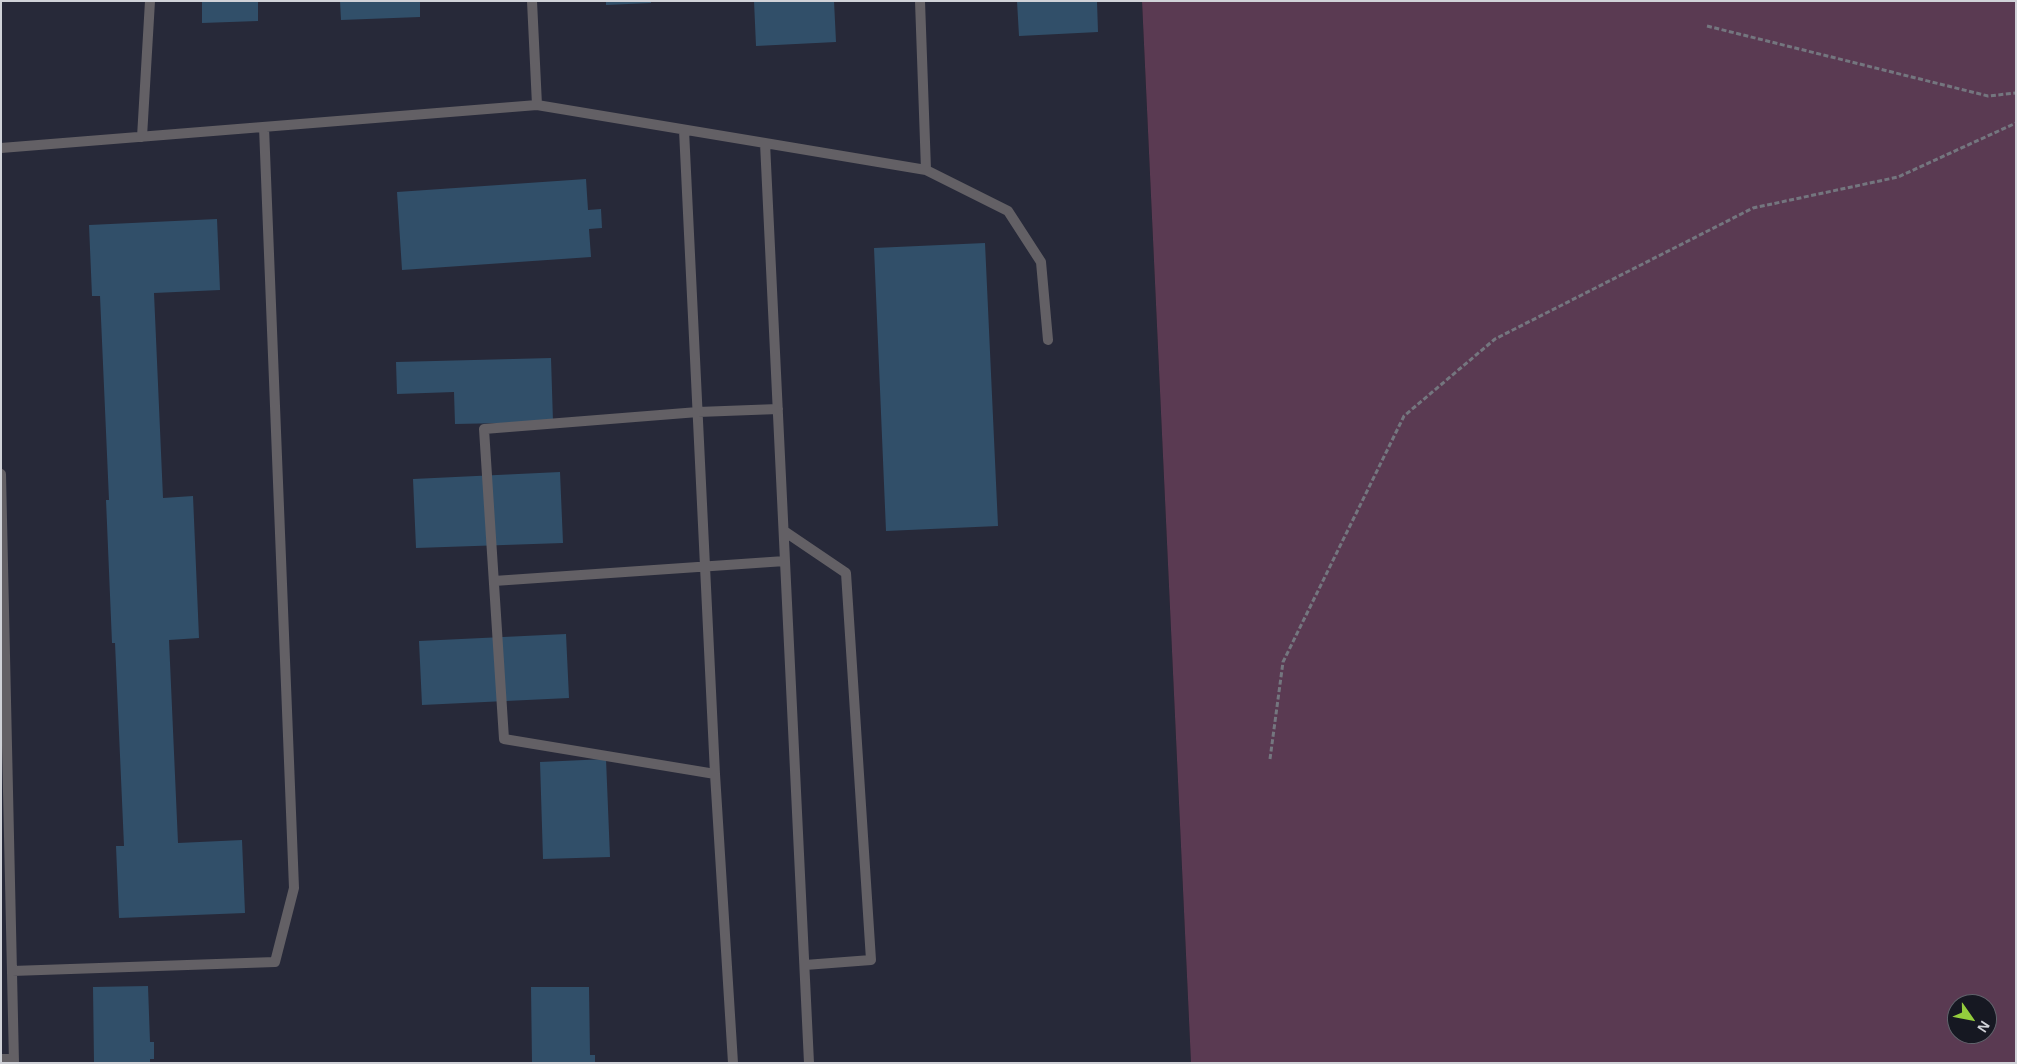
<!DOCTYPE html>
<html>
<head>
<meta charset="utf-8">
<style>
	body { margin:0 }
	#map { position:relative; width:2017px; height:1064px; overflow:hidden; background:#1f212b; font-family:Helvetica,sans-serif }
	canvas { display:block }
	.frame { position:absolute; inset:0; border:2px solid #d0d2d8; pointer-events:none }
	.north { position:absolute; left:1947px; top:994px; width:50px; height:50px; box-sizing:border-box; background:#161822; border:1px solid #60626b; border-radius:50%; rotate:123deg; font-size:14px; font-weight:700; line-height:20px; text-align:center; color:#d0d2d8 }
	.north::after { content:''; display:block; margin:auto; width:18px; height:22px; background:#94cc3d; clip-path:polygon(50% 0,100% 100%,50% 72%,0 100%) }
</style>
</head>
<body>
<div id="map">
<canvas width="2017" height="1064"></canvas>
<div class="frame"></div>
<div class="north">N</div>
</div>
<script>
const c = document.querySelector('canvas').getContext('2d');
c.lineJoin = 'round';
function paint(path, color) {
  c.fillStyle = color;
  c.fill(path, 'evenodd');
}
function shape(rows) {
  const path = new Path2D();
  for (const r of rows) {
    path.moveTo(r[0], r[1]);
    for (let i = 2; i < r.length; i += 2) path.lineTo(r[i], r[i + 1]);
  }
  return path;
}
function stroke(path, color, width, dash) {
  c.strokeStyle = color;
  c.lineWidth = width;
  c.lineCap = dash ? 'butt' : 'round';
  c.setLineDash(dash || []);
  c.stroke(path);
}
paint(shape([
	[1,1,1142,1,1191,1063,1,1063]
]), '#272939');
paint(shape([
	[1142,1,2016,1,2016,1063,1191,1063],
	[1957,1004,1987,1004,1987,1034,1957,1034]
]), '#5a3a52');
paint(shape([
	[202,1,258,1,258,21,202,23],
	[340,1,420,1,420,17,341,20],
	[606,1,651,1,651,3,606,5],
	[754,1,834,1,836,42,756,46],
	[1017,1,1097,1,1098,32,1019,36],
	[586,179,588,210,601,209,602,228,589,229,591,257,402,270,397,192],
	[217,219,220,290,154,293,163,498,193,496,199,638,169,640,178,843,242,840,245,913,119,918,116,846,124,846,115,643,112,643,106,500,109,500,100,296,92,296,89,225],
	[985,243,998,526,886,531,874,248],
	[551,358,553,422,455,424,454,392,397,394,396,362],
	[560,472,563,543,416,548,413,479],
	[566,634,569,698,422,705,419,641],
	[606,759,610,857,543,859,540,762],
	[148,986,150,1042,154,1042,154,1059,150,1059,150,1063,94,1063,93,987],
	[531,987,589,987,590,1055,595,1055,595,1063,532,1063]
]), '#314f69');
stroke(shape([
	[1707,26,1988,96,2016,93],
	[1270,759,1283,662,1404,416,1495,339,1753,208,1898,177,2016,123]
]), '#74767f', 3, [5, 2.5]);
stroke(shape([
	[532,1,537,105],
	[920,1,926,170],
	[684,130,715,774,733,1063],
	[142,137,150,1],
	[765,143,926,170,1008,211,1041,262,1048,340],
	[1,148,537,105,765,143,809,1063],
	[1,474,14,1063],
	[784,531,846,573,871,960,805,965],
	[494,581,785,561],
	[715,774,504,739,484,429,698,412,778,409],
	[12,971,275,962,294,888,264,127],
	[1,1059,14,1059]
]), '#636065', 10);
</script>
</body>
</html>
